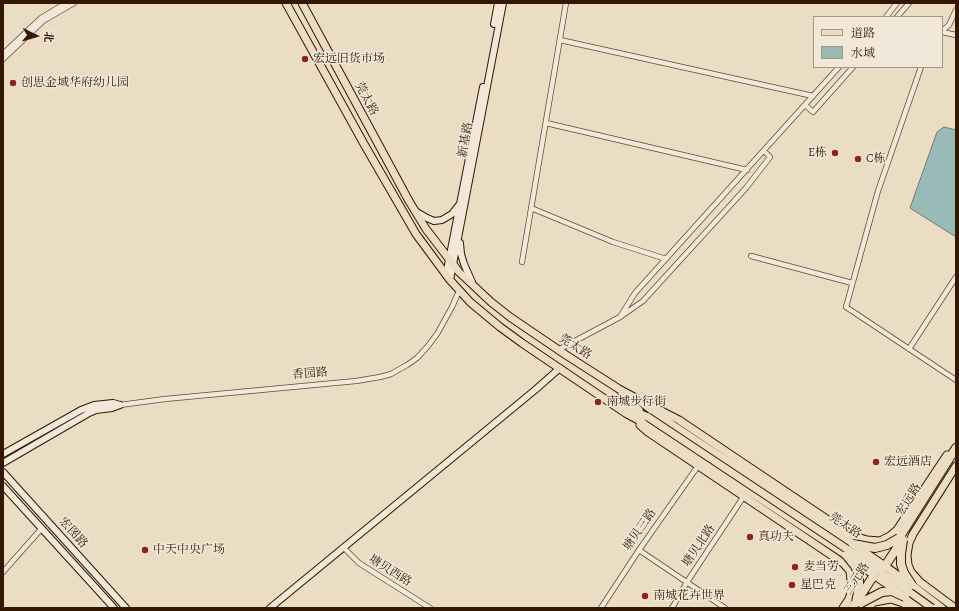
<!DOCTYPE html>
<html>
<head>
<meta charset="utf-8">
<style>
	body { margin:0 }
	#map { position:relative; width:959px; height:611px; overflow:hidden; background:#ebdcc4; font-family:Alegreya,"Noto Serif SC",serif }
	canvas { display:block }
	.frame { position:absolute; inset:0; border:4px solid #321800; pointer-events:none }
	.legend { position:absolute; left:813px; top:16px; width:130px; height:52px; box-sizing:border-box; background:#f2e8d9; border:1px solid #a59582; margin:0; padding:5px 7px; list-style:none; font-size:12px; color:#321800 }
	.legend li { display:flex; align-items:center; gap:8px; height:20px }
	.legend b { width:20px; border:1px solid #a59582 }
	.north { position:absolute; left:16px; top:16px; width:40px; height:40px; -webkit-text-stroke:3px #f2e8d9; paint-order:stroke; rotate:95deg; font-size:11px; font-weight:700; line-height:16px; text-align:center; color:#321800 }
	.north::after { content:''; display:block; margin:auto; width:14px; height:18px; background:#321800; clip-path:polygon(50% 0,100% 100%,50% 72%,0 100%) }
</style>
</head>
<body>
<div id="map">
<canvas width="959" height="611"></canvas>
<div class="frame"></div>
<ul class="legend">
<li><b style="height:5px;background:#ebdcc4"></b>道路</li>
<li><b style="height:11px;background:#98bbb7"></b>水域</li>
</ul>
<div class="north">北</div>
</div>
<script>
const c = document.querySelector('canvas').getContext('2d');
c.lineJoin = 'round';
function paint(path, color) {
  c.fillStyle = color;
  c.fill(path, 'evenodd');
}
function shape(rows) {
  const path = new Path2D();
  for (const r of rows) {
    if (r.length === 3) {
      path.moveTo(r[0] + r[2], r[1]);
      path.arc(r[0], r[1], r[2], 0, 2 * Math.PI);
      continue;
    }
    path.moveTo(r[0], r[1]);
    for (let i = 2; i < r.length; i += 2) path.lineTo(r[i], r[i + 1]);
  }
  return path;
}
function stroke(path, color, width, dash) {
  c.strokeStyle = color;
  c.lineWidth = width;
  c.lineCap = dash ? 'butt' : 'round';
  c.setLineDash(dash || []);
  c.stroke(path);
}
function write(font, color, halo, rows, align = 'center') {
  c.font = font + ' Alegreya,"Noto Serif SC",serif';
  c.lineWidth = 3;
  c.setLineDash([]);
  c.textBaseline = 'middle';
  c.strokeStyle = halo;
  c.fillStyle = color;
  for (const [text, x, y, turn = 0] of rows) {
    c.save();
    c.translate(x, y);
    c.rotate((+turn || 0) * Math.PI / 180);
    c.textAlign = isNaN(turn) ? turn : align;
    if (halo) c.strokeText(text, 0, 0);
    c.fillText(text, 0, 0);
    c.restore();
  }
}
const water = shape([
	[944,127,956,130,956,237,910,208,937,132,944,127]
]);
paint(water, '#98bbb7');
stroke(water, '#6f7a6e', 1);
const street = shape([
	[886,17,897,3],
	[897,17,909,3],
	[942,31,949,25,956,10],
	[942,32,956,35],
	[560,40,813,96],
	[3,54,41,18,66,3],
	[3,59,43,21,74,3],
	[921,67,878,191,846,307,956,380],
	[805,105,813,112,853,67],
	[546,123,747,170],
	[531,208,613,242,666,259],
	[751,256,852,283],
	[522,262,566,3],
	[620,317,635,293,839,67],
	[909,349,956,277],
	[558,350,620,317,643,301,746,188,770,157,764,151],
	[120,405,165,399,356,381,380,377,391,374,407,365,417,358,428,346,437,334,452,307,459,291],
	[343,547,359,563,430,608],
	[639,550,725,608],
	[3,572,42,528],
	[601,608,639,550,698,466],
	[672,608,687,582,744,496]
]);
const secondary = shape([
	[494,24,498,3],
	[415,211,427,218,434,221,442,220,452,214,459,205],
	[460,243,461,254,464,264,472,282],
	[446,275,483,87],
	[450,280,503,3],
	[3,454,81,410,94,405,113,403,120,405],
	[3,463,89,413,96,410,112,408,120,405],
	[3,472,126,608],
	[3,486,114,608],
	[270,608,535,390,560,368]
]);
const primary = shape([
	[286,3,364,144,416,234,450,280,470,302,500,327,522,343,627,414,653,428,846,555],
	[302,3,409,201,426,229,459,272,491,302,510,317,566,355,619,389,636,398,659,416,853,544],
	[622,393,632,404,639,410],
	[618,404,648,417],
	[652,406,679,420,837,526,854,536,867,540,880,541,890,536,897,530,947,455],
	[640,425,648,432,843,563,850,571,852,589,849,599,843,608],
	[879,570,29],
	[912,585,942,608],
	[905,597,921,608],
	[867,608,874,602,891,599,903,603,911,608],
	[955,608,920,582,911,572,908,565,907,555,909,543,913,534,956,466]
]);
const highway = shape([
	[899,538,956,448],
	[852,608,856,602]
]);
stroke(street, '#604931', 6);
stroke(secondary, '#321800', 8);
stroke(primary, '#321800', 9);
stroke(highway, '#321800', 10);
stroke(street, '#f2e8d9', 4.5);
stroke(secondary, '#f2e8d9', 6);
stroke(primary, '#ebdcc4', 7);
stroke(highway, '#ebdcc4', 8);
const primaryBridge = shape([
	[648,417,880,571,932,608],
	[854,545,882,564],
	[851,559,874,575],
	[885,566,910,584],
	[878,578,899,592]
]);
const highwayBridge = shape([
	[903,540,901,554,901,564,904,573,912,585],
	[853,544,875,548,887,545,899,538],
	[846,555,855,566,859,576,859,588,856,602],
	[885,566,901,542],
	[859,598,874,575],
	[861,603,882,592,892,591,905,597]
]);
stroke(primaryBridge, '#321800', 9, []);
stroke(highwayBridge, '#321800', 10, []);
stroke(primaryBridge, '#ebdcc4', 7);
stroke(highwayBridge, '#ebdcc4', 8);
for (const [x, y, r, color] of [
	[305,59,4,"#8f2418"],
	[13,83,4,"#8f2418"],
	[835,153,4,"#8f2418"],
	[858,159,4,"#8f2418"],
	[598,402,4,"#8f2418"],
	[876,462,4,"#8f2418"],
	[750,537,4,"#8f2418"],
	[145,550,4,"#8f2418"],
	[795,567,4,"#8f2418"],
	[792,585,4,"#8f2418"],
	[645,596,4,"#8f2418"]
]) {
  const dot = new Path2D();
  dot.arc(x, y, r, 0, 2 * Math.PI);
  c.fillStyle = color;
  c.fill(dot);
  stroke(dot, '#f2e8d9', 1.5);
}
write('12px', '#321800', '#f2e8d9', [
	["宏远旧货市场",313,59],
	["创思金域华府幼儿园",21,83],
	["E栋",827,153,"right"],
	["C栋",866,159],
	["南城步行街",606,402],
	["宏远酒店",884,462],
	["真功夫",758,537],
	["中天中央广场",153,550],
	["麦当劳",803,567],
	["星巴克",800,585],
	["南城花卉世界",653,596]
], 'left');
write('12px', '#321800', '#f2e8d9', [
	["莞太路",366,99,62],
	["新基路",466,140,-80],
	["莞太路",575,347,33],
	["香园路",310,374,-5],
	["宏远路",909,500,-57],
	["莞太路",845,526,34],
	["塘贝三路",640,530,-55],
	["宏图路",73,533,48],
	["塘贝北路",699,546,-56],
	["塘贝西路",390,571,32],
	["三元路",857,579,-56]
]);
</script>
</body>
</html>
